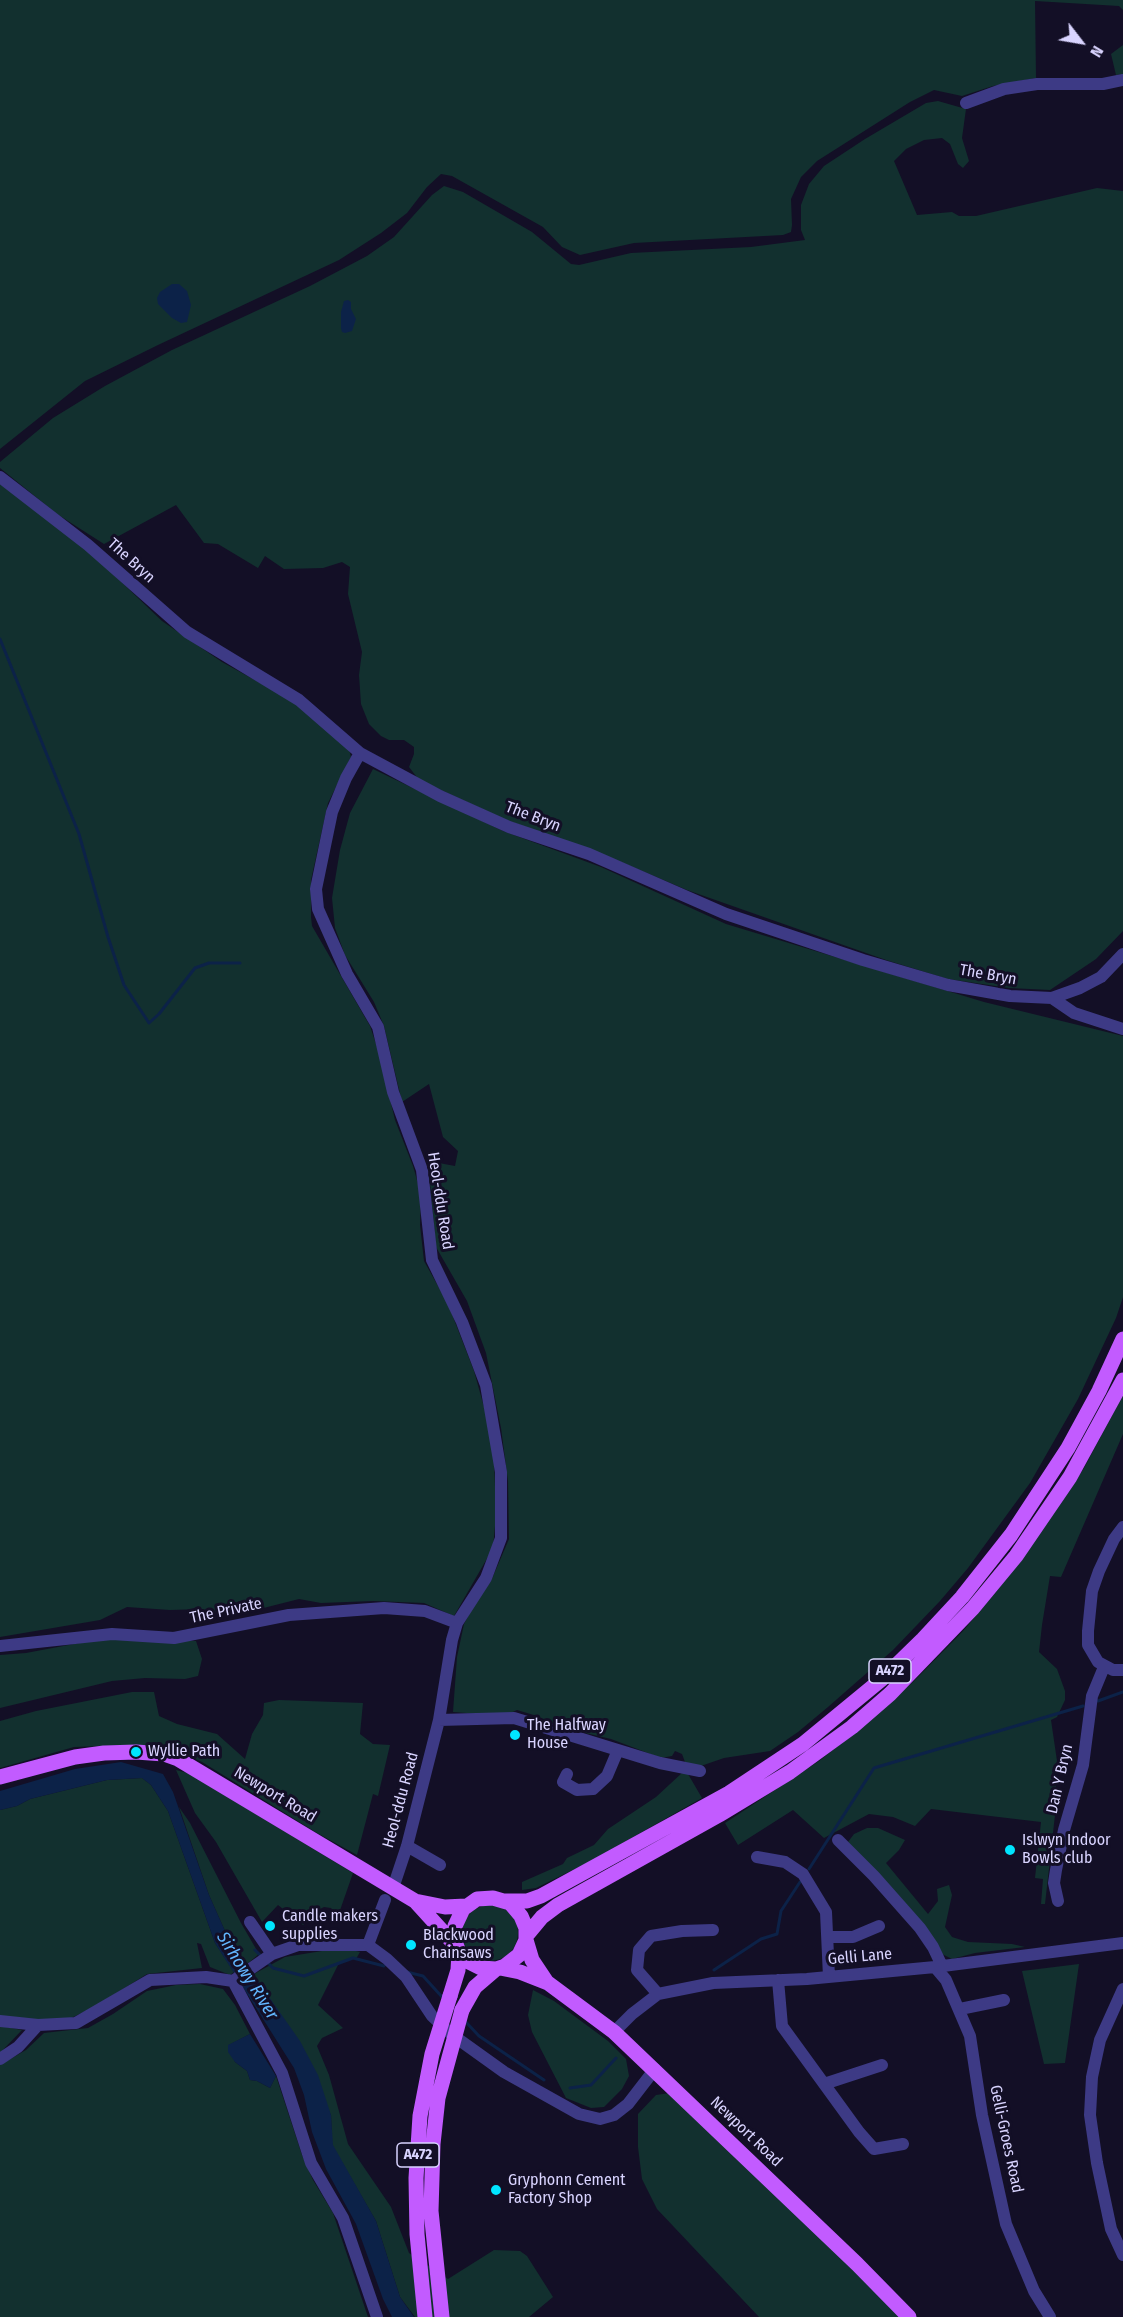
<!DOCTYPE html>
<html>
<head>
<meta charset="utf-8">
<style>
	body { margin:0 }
	#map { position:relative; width:1123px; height:2317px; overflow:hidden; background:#130f26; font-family:"Fira Sans Condensed",sans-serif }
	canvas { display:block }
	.north { position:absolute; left:1051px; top:12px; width:60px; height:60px; -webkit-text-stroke:4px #130f26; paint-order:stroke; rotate:121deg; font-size:16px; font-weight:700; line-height:24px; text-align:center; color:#d9d4ff }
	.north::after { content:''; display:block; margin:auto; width:21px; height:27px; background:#d9d4ff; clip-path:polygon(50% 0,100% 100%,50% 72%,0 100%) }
</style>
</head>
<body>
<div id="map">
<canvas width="1123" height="2317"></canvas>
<div class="north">N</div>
</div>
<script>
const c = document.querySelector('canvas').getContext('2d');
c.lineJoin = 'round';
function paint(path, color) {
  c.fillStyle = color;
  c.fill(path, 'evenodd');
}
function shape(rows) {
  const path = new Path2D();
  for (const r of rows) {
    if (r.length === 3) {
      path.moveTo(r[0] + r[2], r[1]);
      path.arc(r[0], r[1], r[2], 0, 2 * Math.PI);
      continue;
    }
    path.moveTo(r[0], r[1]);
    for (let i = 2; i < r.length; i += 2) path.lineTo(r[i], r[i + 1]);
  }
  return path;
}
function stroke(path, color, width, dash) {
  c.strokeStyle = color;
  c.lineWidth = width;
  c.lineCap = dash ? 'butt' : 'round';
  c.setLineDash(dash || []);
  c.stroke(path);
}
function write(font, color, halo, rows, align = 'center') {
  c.font = font + ' "Fira Sans Condensed",sans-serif';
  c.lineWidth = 6;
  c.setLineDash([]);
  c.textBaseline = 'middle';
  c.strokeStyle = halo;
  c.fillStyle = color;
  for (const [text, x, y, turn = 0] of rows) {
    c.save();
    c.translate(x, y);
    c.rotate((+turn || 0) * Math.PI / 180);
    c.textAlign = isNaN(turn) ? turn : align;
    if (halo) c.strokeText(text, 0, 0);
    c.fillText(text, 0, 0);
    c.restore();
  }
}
paint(shape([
	[0,0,1123,0,1123,10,1119,6,1035,1,1036,78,993,86,962,96,934,90,910,102,817,161,801,177,791,199,792,225,791,232,783,235,634,243,580,255,562,247,543,227,452,176,441,174,427,187,407,213,381,233,339,260,158,345,85,381,0,449],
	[1123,45,1123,74,1116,75,1111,54],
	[938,101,966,109,962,138,969,161,963,168,958,164,950,144,942,138,924,140,906,149,894,161,917,215,952,212,959,216,976,216,1097,188,1123,191,1123,931,1096,959,1050,990,1009,988,948,979,886,960,687,890,621,862,504,819,419,780,409,767,414,754,414,747,404,740,389,740,381,736,369,724,361,704,359,675,362,652,348,594,350,567,342,562,323,568,284,569,265,556,258,568,218,544,204,543,176,505,104,544,57,514,0,468,0,462,53,418,105,386,172,350,310,286,367,256,394,237,432,195,444,186,463,192,532,232,571,264,579,265,631,253,751,247,805,240,801,230,801,205,809,184,824,166,865,139,926,103],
	[0,484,86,548,162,621,222,662,293,701,349,749,351,757,328,803,311,880,311,917,312,926,370,1026,379,1053,395,1120,413,1166,421,1194,420,1225,424,1261,448,1304,474,1371,486,1414,494,1458,496,1515,493,1548,454,1616,424,1603,373,1601,321,1603,299,1599,232,1616,201,1609,170,1610,127,1607,100,1620,0,1637],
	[373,769,503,831,601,867,726,924,984,1002,1123,1036,1123,1297,1116,1318,1078,1399,1030,1483,968,1568,940,1601,893,1650,828,1707,798,1732,770,1751,724,1758,698,1767,685,1762,682,1754,675,1751,672,1756,661,1758,611,1739,564,1728,537,1716,517,1710,506,1715,492,1715,453,1712,457,1657,464,1624,475,1603,491,1581,509,1539,508,1481,501,1428,486,1353,467,1301,436,1247,428,1161,455,1166,458,1151,443,1137,429,1084,402,1102,384,1026,374,1002,345,955,335,928,332,898,340,850,350,813],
	[1123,1395,1123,1434,1061,1577,1050,1576,1042,1625,1039,1652,1057,1669,1065,1691,1065,1700,1057,1717,1051,1720,1057,1761,1055,1815,1045,1904,1041,1904,1043,1879,1035,1878,1041,1822,931,1809,915,1826,893,1817,869,1814,824,1838,793,1810,738,1845,725,1823,819,1761,867,1723,913,1682,963,1631,996,1592,1061,1503,1084,1468],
	[111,1637,155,1641,196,1641,202,1659,198,1676,185,1679,145,1678,112,1681,0,1708,0,1655,26,1653],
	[132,1692,154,1692,159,1716,177,1724,217,1734,245,1759,252,1734,263,1715,264,1703,279,1700,363,1703,360,1734,373,1744,390,1745,378,1796,373,1794,357,1855,317,1833,202,1762,180,1752,133,1745,74,1747,0,1768,0,1721,36,1711],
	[176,1770,188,1773,353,1873,338,1916,331,1908,324,1907,318,1910,303,1925,278,1905,262,1922,216,1842,195,1813],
	[683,1772,688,1774,702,1798,589,1862,536,1888,522,1890,522,1882,563,1864,567,1858,594,1845,608,1829,656,1797],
	[142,1778,151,1785,168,1811,215,1943,234,1972,230,1975,210,1967,201,1944,197,1943,202,1968,147,1974,94,2007,65,2021,0,2018,0,1810,17,1806,30,1799,107,1780],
	[179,1807,190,1823,241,1923,259,1954,247,1964,229,1940,209,1895],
	[867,1828,878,1828,905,1840,899,1850,886,1863,928,1914,938,1901,937,1889,949,1885,952,1895,945,1927,952,1937,968,1942,1012,1944,1025,1947,975,1953,952,1959,942,1954,848,1842,854,1834],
	[490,1933,28],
	[352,1950,360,1952,356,1959,353,1958,339,1963,318,2005,343,2028,322,2038,317,2046,329,2075,348,2144,391,2207,409,2253,448,2279,494,2250,520,2251,527,2256,553,2297,529,2317,415,2317,400,2297,376,2221,332,2145,331,2115,254,1974,285,1957,322,1951],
	[1079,1964,1065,2063,1044,2064,1022,1971],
	[200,1984,223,1989,235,2005,250,2034,229,2045,235,2062,247,2071,250,2080,257,2081,270,2088,276,2076,302,2155,313,2180,333,2213,368,2317,0,2317,0,2065,26,2050,44,2033,88,2028,113,2014,147,1991,176,1985],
	[533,1990,554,2001,608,2041,626,2059,629,2076,622,2089,604,2107,591,2108,566,2098,532,2032,528,2015],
	[0,2026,22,2030,0,2053],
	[670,2093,904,2317,759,2317,657,2209,642,2179,638,2147,638,2114,656,2095]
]), '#12302f');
paint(shape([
	[172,284,179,284,187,291,191,305,187,322,181,323,172,318,158,304,157,298,160,292],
	[348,300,351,302,351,309,356,319,352,331,345,333,342,332,341,328,341,312,344,301],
	[121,1762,163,1774,173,1792,209,1895,229,1940,300,2041,318,2075,331,2115,333,2145,376,2221,400,2297,414,2317,392,2317,383,2299,356,2224,326,2169,312,2132,304,2095,294,2068,215,1943,168,1811,151,1785,142,1778,107,1780,30,1799,17,1806,0,1810,0,1791,75,1769],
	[250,2034,276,2076,270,2088,257,2081,250,2080,247,2071,235,2062,228,2052,228,2045]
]), '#0c2248');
stroke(shape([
	[0,639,79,834,108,937,124,985,149,1023,159,1014,195,968,209,963,240,963],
	[1098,1701,1123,1692],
	[809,1869,874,1768,1083,1706],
	[255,1950,262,1957],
	[267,1962,273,1968,304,1976,353,1958,384,1966],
	[714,1970,761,1939,777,1934,781,1911,800,1882],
	[407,1972,423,1976,443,1998],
	[464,2020,479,2036,544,2080],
	[570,2088,591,2085,616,2058]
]), '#0c2248', 3);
stroke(shape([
	[966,103,1004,89,1037,84,1103,84,1123,80],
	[0,477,88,545,187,632,299,700,360,753,440,796,509,827,589,854,726,914,863,960,948,985,1010,996,1052,998,1080,988,1101,977,1123,954],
	[360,753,346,778,332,812,316,889,318,909,347,974,378,1027,393,1092,422,1170,432,1260,462,1322,486,1385,501,1472,501,1538,486,1578,457,1623,452,1640,439,1720,407,1846,393,1888],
	[1052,998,1074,1013,1123,1029],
	[1123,1527,1114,1539,1099,1571,1092,1591,1088,1631,1088,1645,1098,1662,1113,1670,1123,1670],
	[0,1646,112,1634,174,1638,289,1615,384,1608,425,1611,457,1623],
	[439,1720,514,1718,660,1763,700,1771],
	[567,1774,563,1782,577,1790,593,1789,607,1776,618,1750],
	[838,1840,874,1876,920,1928,933,1947,942,1966],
	[407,1846,440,1865],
	[757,1857,785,1862,803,1874,826,1912,829,1977],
	[1058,1901,1054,1883,1056,1870,1064,1830,1083,1765,1092,1696,1104,1667],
	[250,1922,272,1954],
	[828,1937,853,1937,879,1926],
	[368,1945,385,1900],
	[935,1967,946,1980,970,2036,982,2115,1006,2224,1034,2291,1050,2317],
	[778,1980,782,2026,859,2132,874,2149,903,2144],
	[233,1981,282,2073,311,2163,343,2218,377,2317],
	[1123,1989,1100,2040,1092,2077,1090,2115,1097,2163,1111,2229,1123,2255],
	[658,1994,637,1970,639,1950,651,1936,682,1931,713,1930],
	[960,2009,1004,2000],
	[0,2021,38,2025,76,2023,150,1980,206,1977,233,1981,272,1954,298,1945,368,1945,387,1959,406,1977,432,2016,451,2034,504,2072,579,2114,600,2119,614,2115,628,2104,655,2069],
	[614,2032,632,2014,658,1994,713,1983,807,1979,935,1967,1123,1943],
	[0,2059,18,2047,38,2025],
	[824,2084,882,2065]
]), '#3d3a85', 12);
stroke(shape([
	[0,1777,75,1757,104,1753,136,1752,164,1754,178,1759,415,1901,455,1945],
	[415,1901,445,1907,466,1906],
	[504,1901,527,1901,541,1896,729,1793,803,1744,882,1679,923,1639,962,1597,1011,1535,1068,1448,1099,1391,1123,1339],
	[527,1935,542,1917,558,1905,719,1815,790,1772,852,1727,890,1694,973,1608,1016,1556,1070,1477,1123,1380],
	[526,1940,532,1960,546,1981],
	[500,1968,520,1972,548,1983,614,2032,857,2264,909,2317],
	[450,1996,458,1970,459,1952,454,1939,455,1926,463,1909,477,1899,493,1898,510,1903,521,1916,526,1928,526,1940,519,1955,505,1966,496,1969,481,1968,467,1961,459,1952],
	[462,2010,475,1987,496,1969]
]), '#c25bff', 15);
stroke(shape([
	[425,2317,417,2234,416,2178,420,2116,432,2054,450,1996],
	[442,2317,431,2211,433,2144,438,2098,462,2010]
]), '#c25bff', 15);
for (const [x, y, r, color] of [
	[515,1735,6,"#00e5ff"],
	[136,1752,6,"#00e5ff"],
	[1010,1850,6,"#00e5ff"],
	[270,1926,6,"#00e5ff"],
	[411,1945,6,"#00e5ff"],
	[496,2190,6,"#00e5ff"]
]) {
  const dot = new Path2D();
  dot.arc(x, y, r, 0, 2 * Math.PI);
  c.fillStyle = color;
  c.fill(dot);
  stroke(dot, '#130f26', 2);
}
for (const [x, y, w] of [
	[890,1671,42],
	[418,2155,42]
]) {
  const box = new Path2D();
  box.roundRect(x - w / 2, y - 12, w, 24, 4.5);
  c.fillStyle = '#130f26';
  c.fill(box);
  stroke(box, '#d9d4ff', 1.5);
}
write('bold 15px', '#d9d4ff', null, [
	["A472",890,1671],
	["A472",418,2155]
]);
write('16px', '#d9d4ff', '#130f26', [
	["The Bryn",131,561,42],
	["The Bryn",533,817,21],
	["The Bryn",988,975,10],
	["Heol-ddu Road",440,1201,81],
	["The Private",226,1611,-12],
	["Dan Y Bryn",1060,1779,-77],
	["Newport Road",275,1795,31],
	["Heol-ddu Road",401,1800,-75],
	["Gelli Lane",860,1957,-5],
	["Newport Road",746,2132,44],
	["Gelli-Groes Road",1006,2139,78]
]);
write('16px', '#d9d4ff', '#130f26', [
	["The Halfway",527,1726],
	["House",527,1744],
	["Wyllie Path",148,1752],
	["Islwyn Indoor",1022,1841],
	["Bowls club",1022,1859],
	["Candle makers",282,1917],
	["supplies",282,1935],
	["Blackwood",423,1936],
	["Chainsaws",423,1954],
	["Gryphonn Cement",508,2181],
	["Factory Shop",508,2199]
], 'left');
write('italic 18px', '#62b6ff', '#130f26', [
	["Sirhowy River",247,1976,58]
]);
</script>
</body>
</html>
